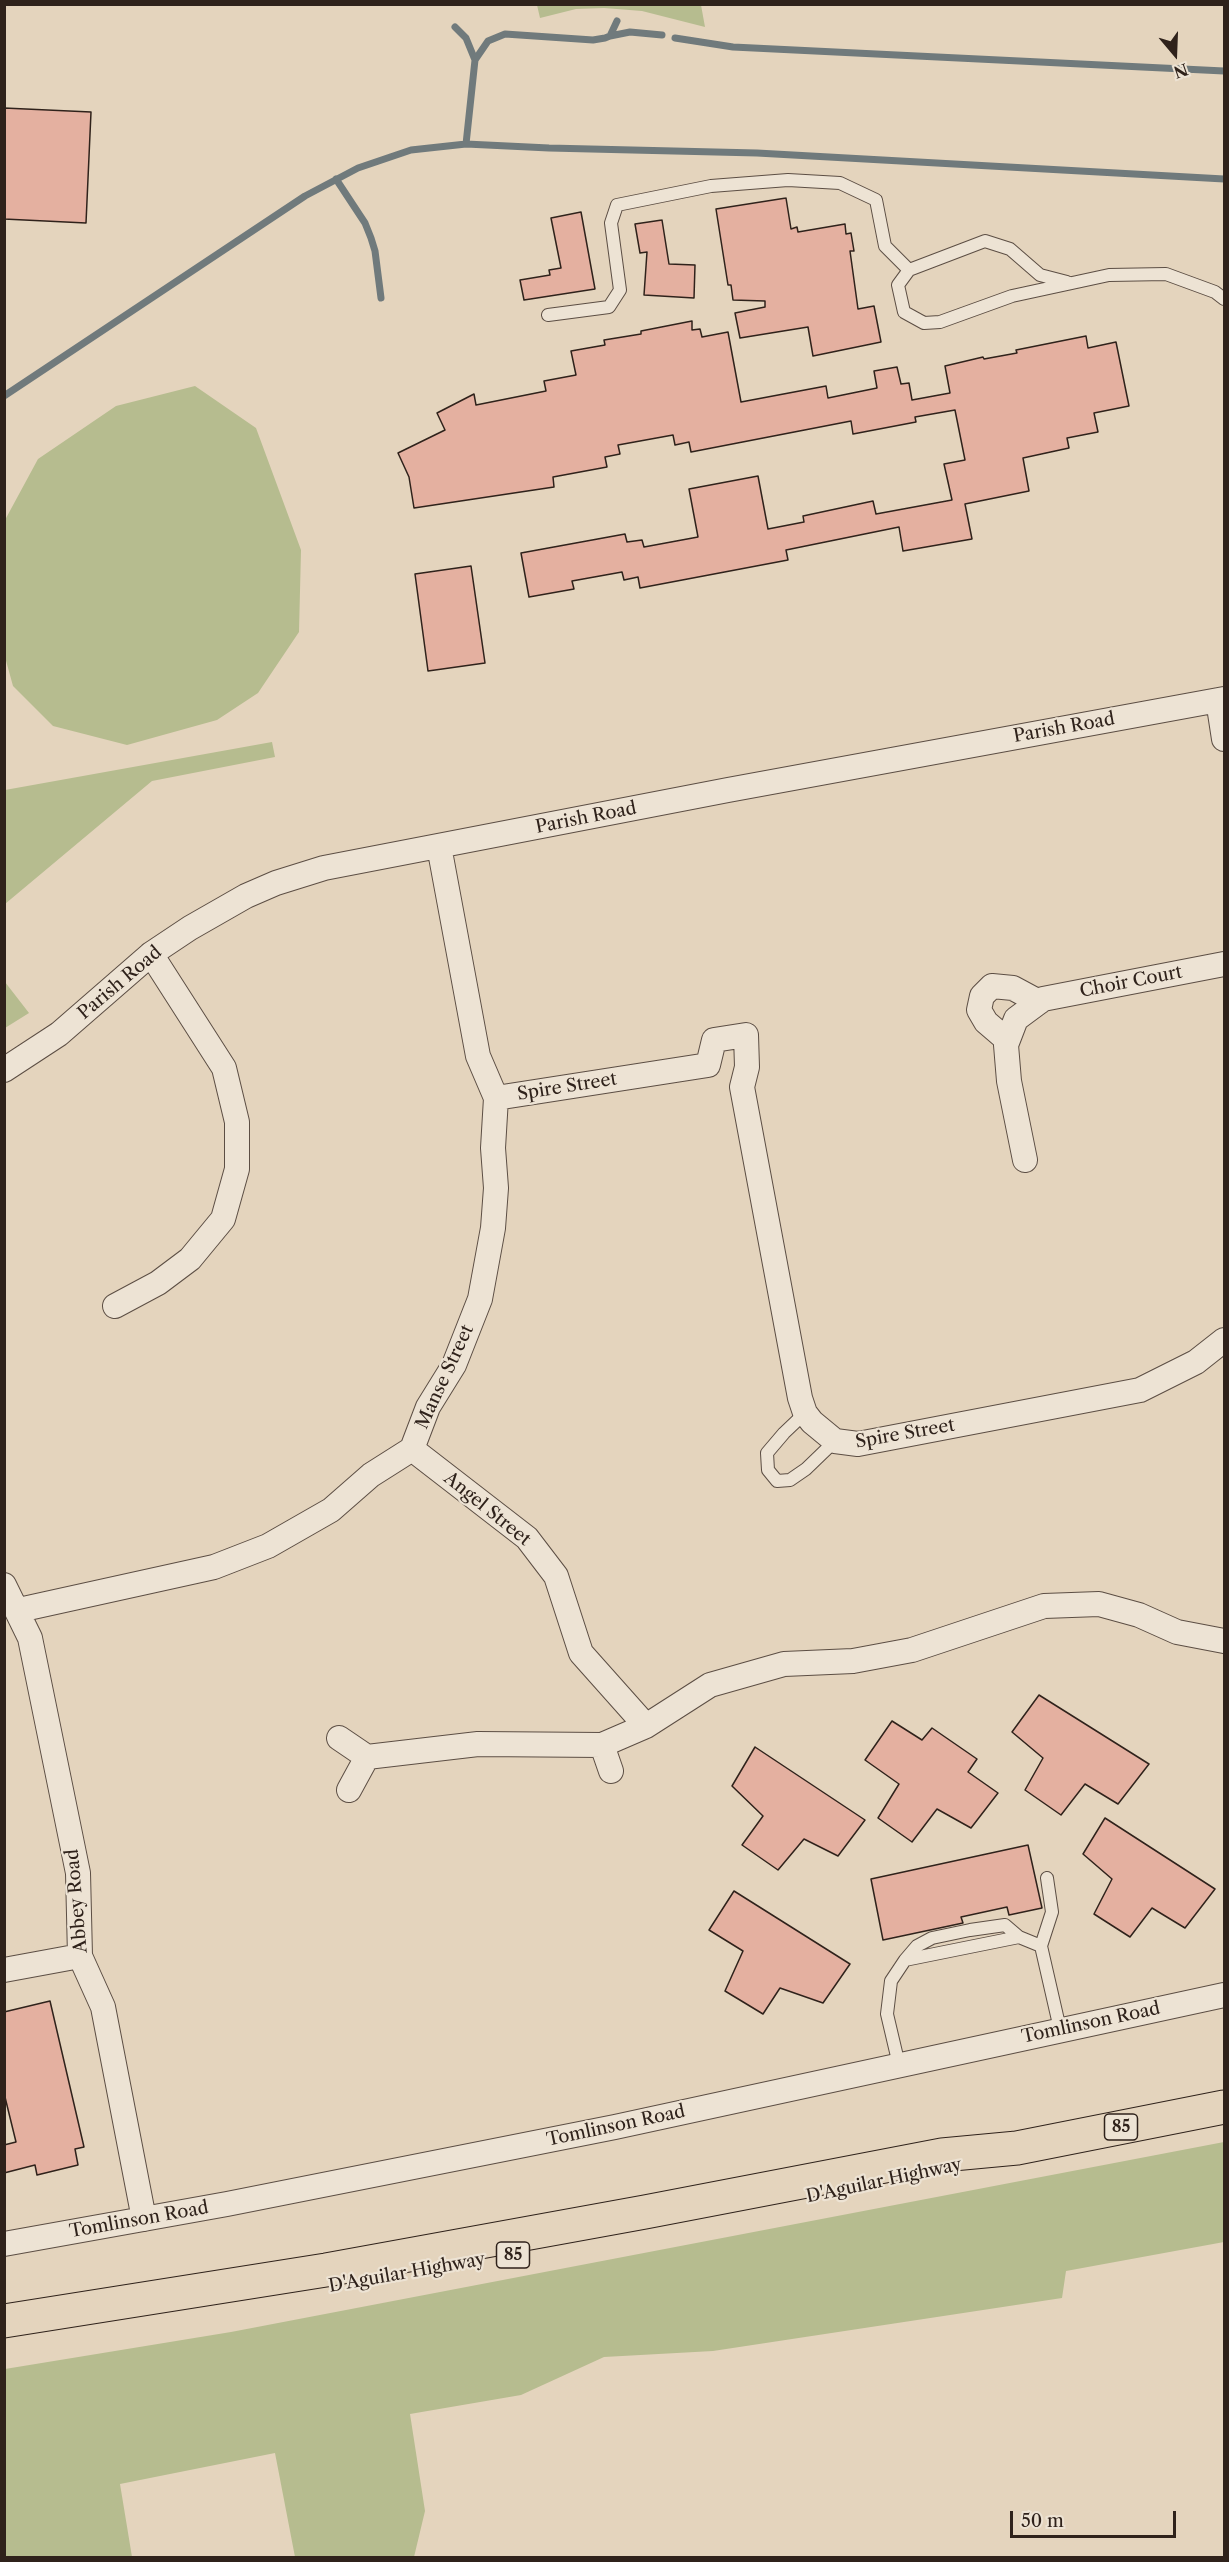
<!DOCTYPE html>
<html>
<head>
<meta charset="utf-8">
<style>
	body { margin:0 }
	#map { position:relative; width:1229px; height:2562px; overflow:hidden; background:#e4d4bd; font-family:"Libre Caslon Text",serif }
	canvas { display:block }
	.frame { position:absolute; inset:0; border:6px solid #2f221b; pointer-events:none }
	.north { position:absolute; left:1145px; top:24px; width:60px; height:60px; -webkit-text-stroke:4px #ede3d4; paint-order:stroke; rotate:161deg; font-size:16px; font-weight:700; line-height:24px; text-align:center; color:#2f221b }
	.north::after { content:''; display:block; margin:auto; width:21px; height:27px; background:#2f221b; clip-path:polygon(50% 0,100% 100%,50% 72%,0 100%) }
	.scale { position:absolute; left:1010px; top:2511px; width:166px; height:27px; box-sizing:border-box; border:3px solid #2f221b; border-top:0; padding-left:8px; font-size:18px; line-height:21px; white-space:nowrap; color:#2f221b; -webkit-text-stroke:4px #ede3d4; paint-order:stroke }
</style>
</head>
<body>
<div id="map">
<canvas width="1229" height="2562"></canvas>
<div class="frame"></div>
<div class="north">N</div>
<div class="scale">50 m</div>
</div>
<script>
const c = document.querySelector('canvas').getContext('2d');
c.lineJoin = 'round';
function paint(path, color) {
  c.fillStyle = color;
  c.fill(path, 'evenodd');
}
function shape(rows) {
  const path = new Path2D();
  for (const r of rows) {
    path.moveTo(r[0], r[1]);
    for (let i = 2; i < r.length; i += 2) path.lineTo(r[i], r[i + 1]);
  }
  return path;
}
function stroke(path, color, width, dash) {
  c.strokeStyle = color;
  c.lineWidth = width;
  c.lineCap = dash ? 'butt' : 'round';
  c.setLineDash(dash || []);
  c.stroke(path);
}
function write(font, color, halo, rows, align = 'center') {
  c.font = font + ' "Libre Caslon Text",serif';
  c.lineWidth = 4.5;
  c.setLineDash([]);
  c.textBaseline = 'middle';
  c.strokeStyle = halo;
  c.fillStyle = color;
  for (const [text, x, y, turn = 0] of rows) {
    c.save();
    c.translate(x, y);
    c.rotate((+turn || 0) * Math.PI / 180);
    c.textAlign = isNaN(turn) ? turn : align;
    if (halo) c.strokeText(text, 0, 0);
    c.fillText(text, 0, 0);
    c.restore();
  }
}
paint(shape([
	[537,5,701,5,705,27,642,11,604,8,576,9,540,18],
	[195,386,256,428,301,550,299,632,258,693,217,720,127,745,53,726,13,686,5,657,5,520,38,459,116,406],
	[272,742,275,757,152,781,5,904,5,790],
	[5,982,29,1013,5,1028,4,1028],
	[1224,2142,1224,2242,1066,2271,1062,2298,713,2351,604,2357,521,2395,410,2414,425,2511,414,2557,295,2557,275,2453,120,2484,132,2557,5,2557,5,2369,231,2332]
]), '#b6bc8f');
stroke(shape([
	[455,27,466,38,475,60],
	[610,36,630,32,662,35],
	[675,38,733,47,1224,71],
	[466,144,475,60,488,41,505,34,593,40,605,38,610,36,617,21],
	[336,179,365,223,371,238,375,251,381,298],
	[4,396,305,196,358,168,411,150,466,144,549,148,757,153,1224,179]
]), '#707a7c', 7);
const building = shape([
	[4,108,91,112,86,223,4,219,4,108],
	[786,198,791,229,797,227,798,232,845,224,846,234,851,233,854,251,850,251,858,309,874,306,881,342,813,356,808,327,740,338,735,313,765,307,765,301,733,300,731,285,728,285,716,209,786,198],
	[581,212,595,289,524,300,520,280,550,275,549,270,561,268,551,218,581,212],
	[662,220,669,264,695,265,694,298,644,295,647,252,640,253,635,224,662,220],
	[692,321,692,330,700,329,702,337,728,332,741,402,826,386,828,398,877,388,874,371,897,367,901,384,909,383,912,400,950,393,945,366,983,357,984,359,1017,353,1016,350,1086,336,1088,348,1116,342,1129,406,1094,413,1098,432,1067,438,1069,448,1023,458,1029,491,965,504,972,539,903,551,899,527,786,550,788,560,640,588,638,577,624,580,622,572,572,581,574,589,529,597,521,553,625,534,627,542,642,540,644,547,698,537,689,489,758,476,768,529,804,522,803,516,873,501,876,514,952,500,944,464,965,460,955,410,915,417,916,422,853,434,851,421,691,452,689,442,675,445,673,435,618,445,620,454,605,457,607,467,553,477,554,487,414,508,409,477,398,453,445,430,437,413,474,394,476,405,546,391,544,381,576,375,571,351,605,345,604,340,641,334,641,331,692,321],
	[471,566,485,663,428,671,415,574,471,566],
	[1039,1695,1149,1764,1118,1804,1085,1784,1061,1815,1025,1790,1043,1758,1012,1732,1039,1695],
	[892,1721,922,1740,932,1728,977,1759,968,1772,998,1793,971,1828,937,1809,912,1842,878,1818,899,1784,865,1760,892,1721],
	[755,1747,865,1820,838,1856,804,1839,778,1870,742,1845,763,1816,732,1786,755,1747],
	[1105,1818,1215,1889,1185,1928,1152,1908,1130,1937,1094,1914,1112,1879,1083,1854,1105,1818],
	[1028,1845,1042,1908,1009,1915,1007,1907,961,1917,963,1923,883,1940,871,1879,1028,1845],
	[734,1891,850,1964,823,2003,780,1988,763,2014,725,1991,743,1951,709,1930,734,1891],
	[50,2001,84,2147,75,2149,78,2165,37,2175,35,2165,4,2173,4,2145,16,2142,4,2093,4,2012,50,2001]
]);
paint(building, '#e4b0a0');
stroke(building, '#2f221b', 1.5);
const lane = shape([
	[1067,282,1040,275,1010,249,985,241,909,270,898,285,904,312,924,323,940,322,1012,296,1109,275,1166,274,1215,292,1224,299],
	[548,315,609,307,620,290,611,223,617,205,711,186,788,180,840,183,876,200,885,246,909,270],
	[805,1413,784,1433,767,1453,768,1470,777,1481,790,1480,806,1469,835,1441],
	[1047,1878,1052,1912,1041,1946,1060,2029],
	[905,1960,917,1946,932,1938,970,1930,1005,1925,1019,1937],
	[899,2065,887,2014,891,1981,905,1960,1019,1937,1041,1946]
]);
const street = shape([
	[1218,700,1224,739],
	[1007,1040,986,1022,979,1010,982,996,992,986,1013,988,1039,1002],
	[4,1070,59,1034,151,954,190,928,246,896,276,883,324,868,728,790,1224,699],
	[496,1098,708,1065,714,1040,746,1035,747,1067,742,1087,800,1398,805,1413,812,1422,835,1441,858,1444,1140,1390,1196,1362,1224,1340],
	[1025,1160,1009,1081,1006,1045,1016,1019,1043,999,1224,964],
	[115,1306,158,1283,190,1259,223,1219,237,1169,237,1122,224,1068,151,954],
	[412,1449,527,1538,556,1576,581,1653,646,1726],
	[4,1585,30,1638,78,1873,80,1956,103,2007,144,2219],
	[19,1610,214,1567,268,1546,331,1510,371,1475,412,1449,428,1407,454,1365,480,1299,493,1228,496,1188,493,1148,496,1098,478,1056,439,846],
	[339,1738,367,1757],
	[611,1771,602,1745,646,1726,710,1685,784,1664,853,1661,912,1650,1044,1606,1099,1604,1139,1615,1177,1632,1224,1641],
	[349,1790,367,1757,478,1744,602,1745],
	[4,1970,80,1956],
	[4,2244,227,2204,615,2127,1224,1995]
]);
const highway = shape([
	[4,2321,326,2270,645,2212,942,2155,1017,2148,1224,2107]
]);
stroke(lane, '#5c4e44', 14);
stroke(street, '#5c4e44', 26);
stroke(highway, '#2f221b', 35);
stroke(lane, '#ede3d4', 12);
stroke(street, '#ede3d4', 24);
stroke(highway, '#e4d4bd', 33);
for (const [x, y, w] of [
	[1121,2127,33],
	[513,2255,33]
]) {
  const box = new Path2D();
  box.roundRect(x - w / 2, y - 13, w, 26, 4.5);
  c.fillStyle = '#ede3d4';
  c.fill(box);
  stroke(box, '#2f221b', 1.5);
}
write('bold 16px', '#2f221b', null, [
	["85",1121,2127],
	["85",513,2255]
]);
write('18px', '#2f221b', '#ede3d4', [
	["Parish Road",1064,728,-10],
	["Parish Road",586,818,-11],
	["Choir Court",1131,982,-11],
	["Parish Road",120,983,-40],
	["Spire Street",567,1087,-9],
	["Manse Street",445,1377,-65],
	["Spire Street",905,1434,-10],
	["Angel Street",487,1509,39],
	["Abbey Road",77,1901,-95],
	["Tomlinson Road",1091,2023,-12],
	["Tomlinson Road",616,2126,-12],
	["D'Aguilar Highway",884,2181,-12],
	["Tomlinson Road",139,2220,-10],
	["D'Aguilar Highway",407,2273,-10]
]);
</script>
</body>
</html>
